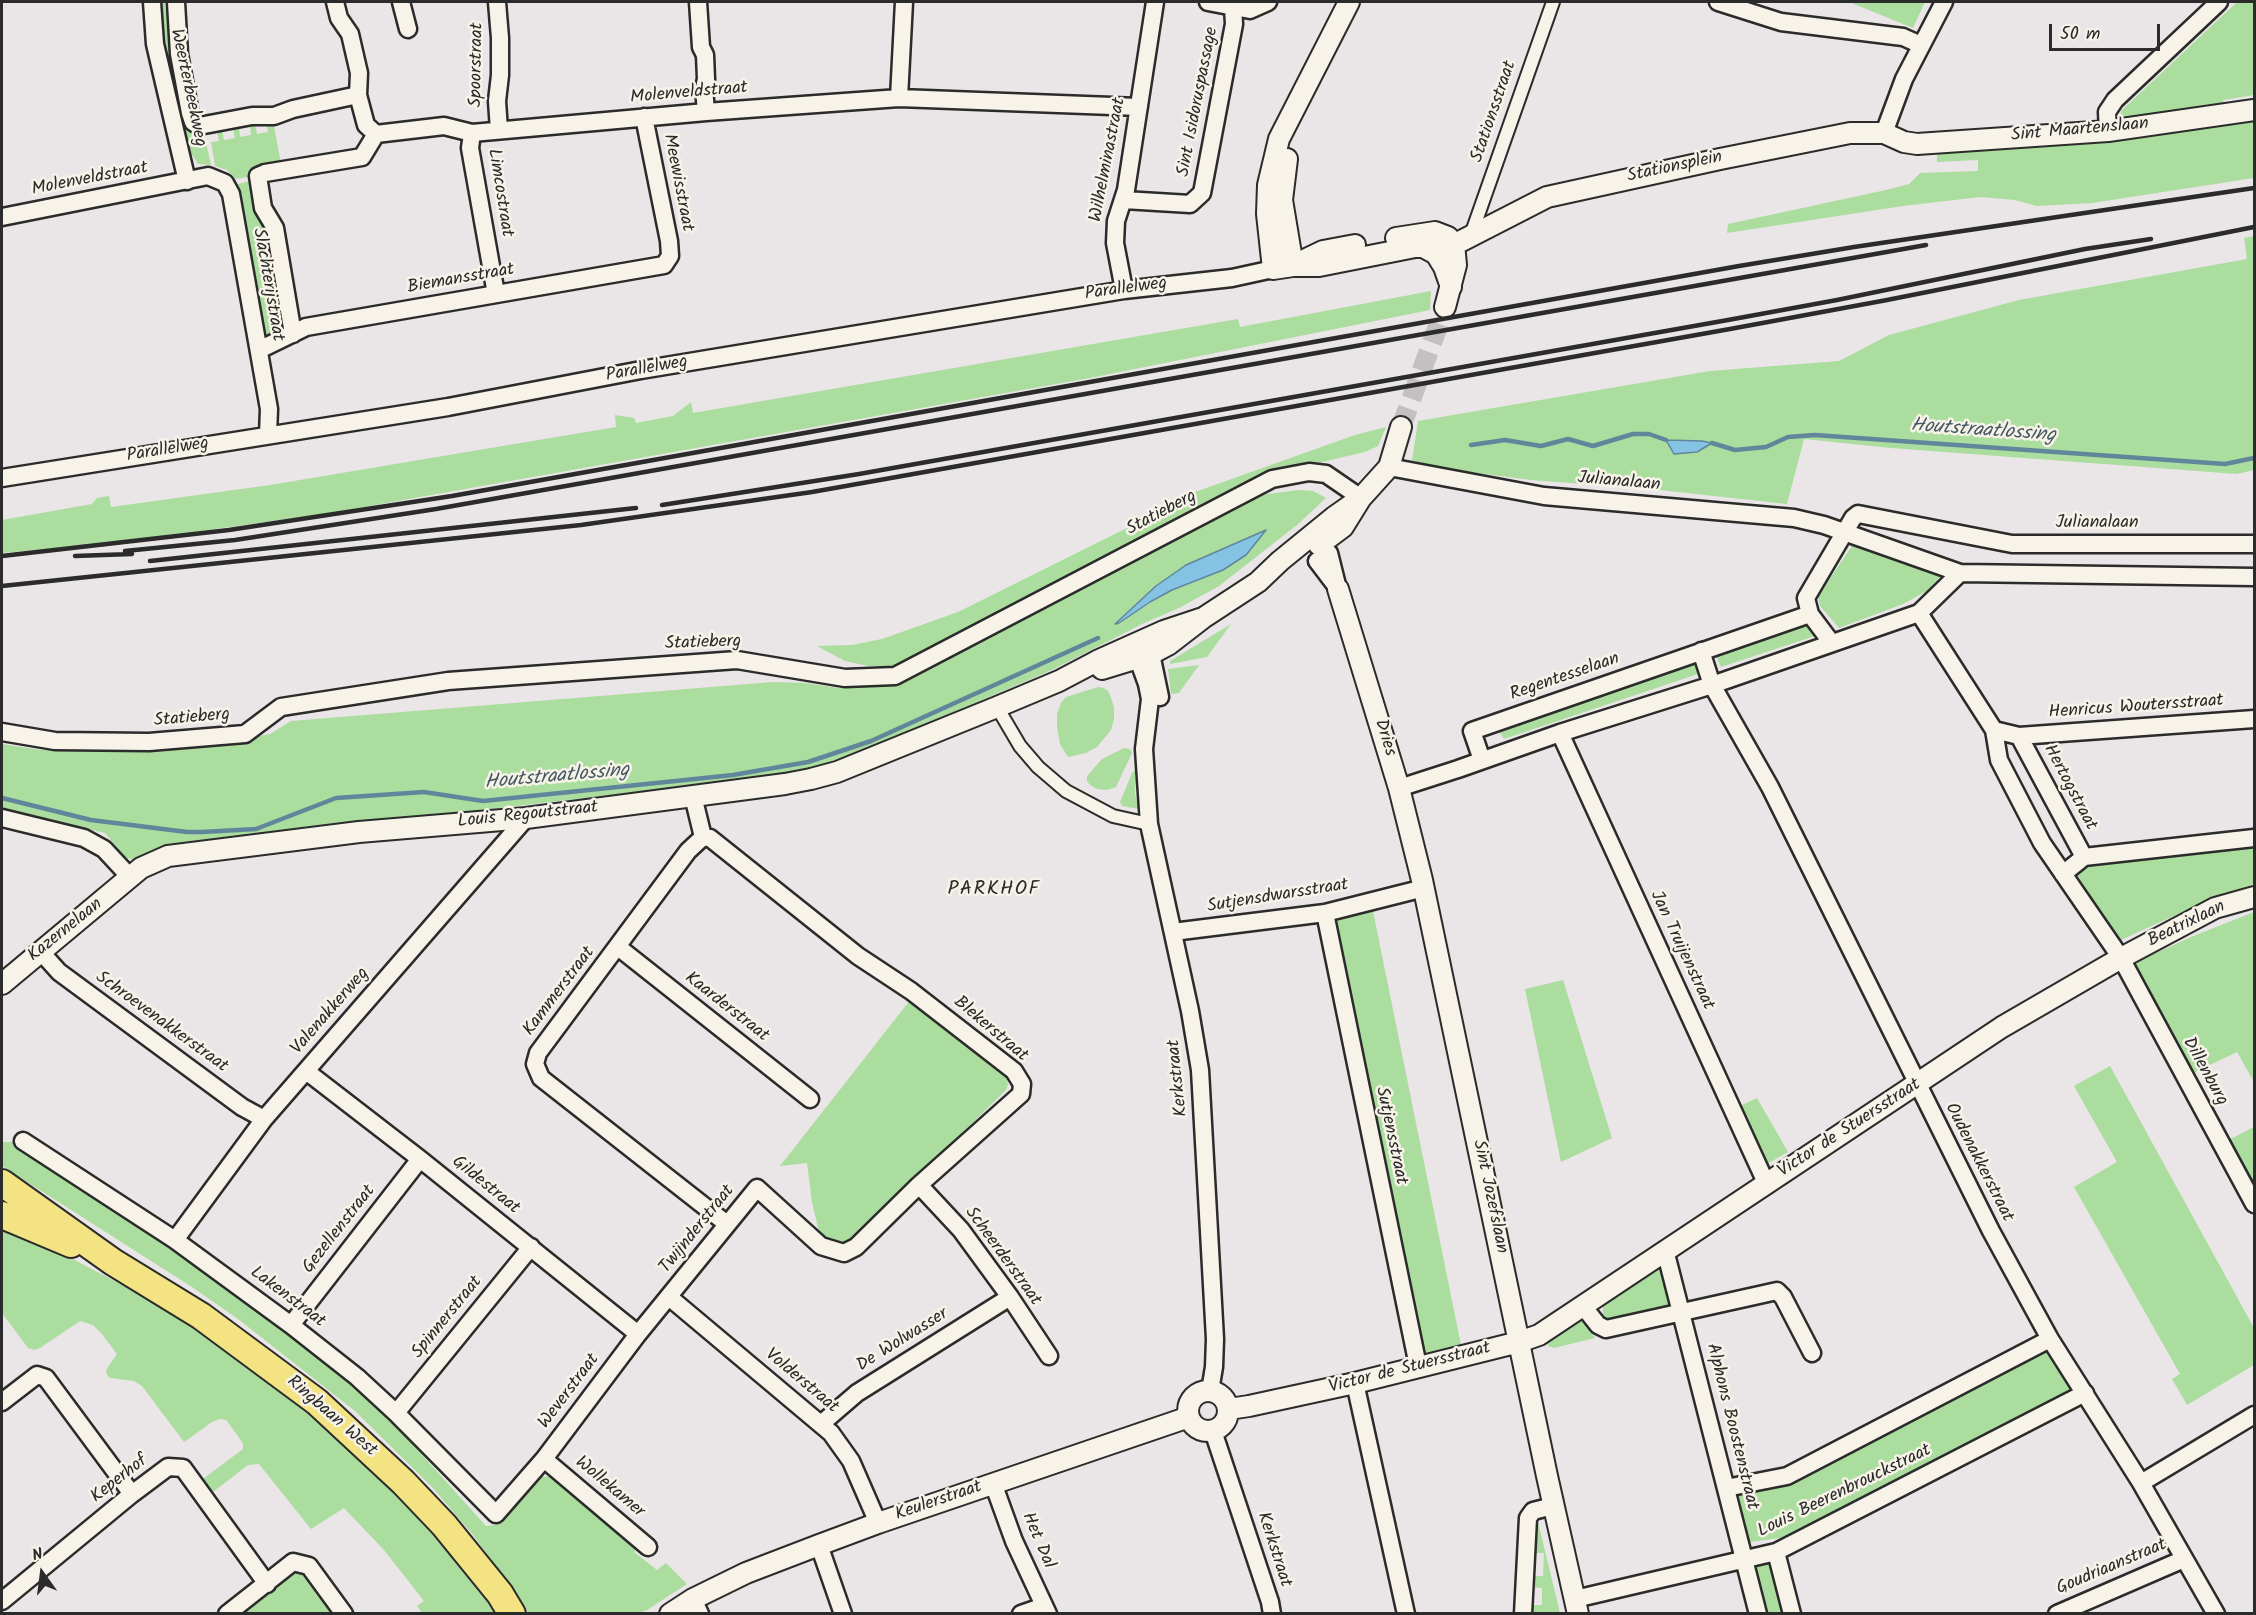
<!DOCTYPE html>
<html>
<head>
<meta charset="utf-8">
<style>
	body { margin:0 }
	#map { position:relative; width:2256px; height:1615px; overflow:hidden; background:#eae5e6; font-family:Kalam,sans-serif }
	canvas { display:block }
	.frame { position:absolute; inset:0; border:3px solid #2b2b2b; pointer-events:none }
	.north { position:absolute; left:12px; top:1543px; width:60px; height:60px; -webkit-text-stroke:4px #f7f3e8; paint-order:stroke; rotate:346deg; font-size:16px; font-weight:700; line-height:24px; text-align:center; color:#2b2b2b }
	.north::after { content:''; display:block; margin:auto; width:21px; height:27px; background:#2b2b2b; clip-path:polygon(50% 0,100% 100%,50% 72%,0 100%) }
	.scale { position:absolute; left:2049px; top:24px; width:111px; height:27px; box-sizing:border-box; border:3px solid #2b2b2b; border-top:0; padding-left:8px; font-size:18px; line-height:21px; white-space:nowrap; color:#2b2b2b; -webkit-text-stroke:4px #f7f3e8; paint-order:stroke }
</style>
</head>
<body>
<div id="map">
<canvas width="2256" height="1615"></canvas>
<div class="frame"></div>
<div class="north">N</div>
<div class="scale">50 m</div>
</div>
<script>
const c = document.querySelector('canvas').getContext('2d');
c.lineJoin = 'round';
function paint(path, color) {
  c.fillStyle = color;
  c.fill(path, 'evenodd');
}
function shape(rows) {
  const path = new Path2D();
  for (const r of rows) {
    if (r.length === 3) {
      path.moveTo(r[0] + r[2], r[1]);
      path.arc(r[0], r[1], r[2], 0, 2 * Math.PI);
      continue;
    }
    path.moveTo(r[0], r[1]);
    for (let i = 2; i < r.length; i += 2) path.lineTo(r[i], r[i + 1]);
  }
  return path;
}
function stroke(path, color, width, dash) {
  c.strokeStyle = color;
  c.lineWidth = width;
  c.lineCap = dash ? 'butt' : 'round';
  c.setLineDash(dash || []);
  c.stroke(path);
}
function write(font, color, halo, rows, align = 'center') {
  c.font = font + ' Kalam,sans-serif';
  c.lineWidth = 5;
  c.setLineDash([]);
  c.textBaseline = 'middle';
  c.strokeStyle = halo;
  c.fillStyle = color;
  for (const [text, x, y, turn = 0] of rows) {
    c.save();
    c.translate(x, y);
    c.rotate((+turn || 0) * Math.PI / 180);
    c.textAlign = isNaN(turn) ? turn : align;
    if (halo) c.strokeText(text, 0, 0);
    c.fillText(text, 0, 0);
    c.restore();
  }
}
paint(shape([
	[1849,2,1925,2,1913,28],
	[2237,2,2254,2,2254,95,2223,100,2224,106,2119,121,2121,111],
	[165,3,166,10,172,15,184,114,179,115,163,44,159,4],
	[2254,119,2254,178,2092,203,2037,206,2015,200,1980,197,1903,206,1727,233,1728,224,1886,190,1909,184,1920,173,1978,171,1978,160,1937,162,1937,150],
	[185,120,189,132,204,134,211,165,198,164,191,153,187,154,180,121],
	[273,121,281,164,252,169,252,176,236,179,227,170,215,166,211,142,219,141,217,131,222,130,224,140,235,138,233,128,239,127,240,137,251,135,250,125,255,124,257,134,268,132,266,122],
	[253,180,260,220,269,231,265,237,278,309,283,312,284,321,276,335,265,339,235,185],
	[2254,236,2254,470,2237,474,1891,448,1804,439,1787,504,1651,489,1531,480,1432,467,1412,460,1418,421,1710,371,1839,361,1889,335,2019,300,2247,259,2244,238],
	[1666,440,1702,441,1711,443,1697,452],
	[1431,291,1430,310,1090,378,330,513,194,532,70,547,2,553,2,520,92,504,97,498,109,496,111,507,270,485,616,427,615,415,634,418,636,423,673,416,691,402,693,413,1238,319,1240,327],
	[1386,427,1378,446,1365,452,1296,468,1218,496,900,663,890,667,868,666,845,661,817,646,852,645,882,639,958,612,1141,521,1181,497,1355,435],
	[1299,490,1313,491,1326,498,1297,525,1219,586,1179,608,1142,624,1052,670,872,747,810,769,733,781,170,846,154,850,136,861,125,857,105,833,2,809,2,744,41,750,103,751,163,747,232,741,270,734,291,721,773,682,805,683,839,688,898,682,924,671,1022,620,1236,505,1267,494],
	[1265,531,1197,581,1172,590,1116,623,1156,586],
	[1856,540,1943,573,1927,591,1903,604,1839,628,1820,606,1818,596],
	[1810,619,1824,633,1721,667,1713,649],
	[1231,624,1207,657,1170,664,1170,661],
	[1697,655,1704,672,1504,739,1496,726],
	[1199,665,1179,693,1171,694,1168,669],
	[1098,687,1104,688,1109,692,1114,707,1114,719,1111,730,1097,747,1086,753,1068,757,1060,744,1057,727,1057,714,1061,703,1066,697],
	[1124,748,1130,749,1132,753,1116,787,1107,790,1097,789,1090,785,1087,781,1087,776,1102,759],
	[1136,770,1135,794,1139,809,1122,806,1120,802,1132,773],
	[2254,846,2254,884,2208,900,2119,941,2078,876,2093,861],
	[1373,911,1461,1345,1423,1356,1334,919],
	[2254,912,2254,1082,2237,1052,2191,1074,2133,963,2196,935],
	[1563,980,1612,1138,1561,1162,1525,989],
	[911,999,1006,1073,1008,1085,1006,1090,852,1240,846,1245,835,1245,819,1232,812,1202,807,1163,780,1166],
	[2110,1066,2254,1328,2254,1365,2187,1405,2172,1379,2180,1374,2074,1187,2117,1162,2074,1086],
	[1757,1098,1788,1152,1767,1164,1740,1106],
	[2254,1127,2254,1183,2228,1140],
	[2,1142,15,1142,102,1199,274,1323,368,1399,405,1436,486,1526,496,1525,505,1517,540,1476,553,1477,639,1544,634,1552,657,1570,666,1563,687,1584,647,1610,638,1613,529,1613,473,1535,432,1487,355,1411,238,1319,192,1287,2,1166],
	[2,1222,193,1322,307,1404,406,1498,459,1561,498,1613,422,1613,417,1606,424,1601,384,1550,344,1508,311,1529,259,1464,248,1465,213,1492,203,1479,243,1449,243,1444,238,1436,226,1420,220,1419,212,1422,184,1442,142,1386,134,1381,110,1378,107,1375,106,1370,117,1354,102,1334,93,1325,80,1321,40,1348,34,1350,28,1348,2,1313],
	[1662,1267,1672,1306,1614,1320,1607,1320,1603,1316,1603,1306],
	[1576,1320,1583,1321,1595,1338,1554,1348,1548,1346,1547,1340],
	[2052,1346,2076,1388,1802,1530,1780,1538,1749,1542,1738,1496,1795,1476],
	[1537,1518,1560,1613,1528,1614,1528,1605,1542,1605,1542,1588,1529,1587,1530,1576,1543,1576,1544,1553,1531,1553,1534,1523],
	[1770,1562,1784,1613,1764,1613,1753,1565],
	[298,1572,307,1577,332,1613,236,1614,290,1573]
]), '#abdd9e');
const water = shape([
	[1666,440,1702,441,1712,443,1697,452,1674,454,1666,440],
	[1266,530,1246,555,1223,570,1172,590,1150,602,1119,623,1115,624,1156,586,1186,565,1266,530]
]);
paint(water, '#85c3e5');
stroke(water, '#61869b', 1.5);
stroke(shape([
	[1712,443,1735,450,1766,447,1788,437,1815,435,2225,464,2254,458],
	[1471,445,1505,440,1541,446,1568,439,1593,446,1633,434,1649,434,1666,440],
	[2,798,91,820,187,832,202,832,256,829,336,798,424,792,483,801,733,775,808,762,871,741,1098,638]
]), '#61869b', 4.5);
stroke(shape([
	[1401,427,1445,307]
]), '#c4c0c1', 20, [20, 10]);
const pedestrian = shape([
	[1471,235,1553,2],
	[997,707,1020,746,1038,767,1066,791,1113,816,1149,824]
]);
const minor = shape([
	[152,2,155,44,187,181],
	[176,2,179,54,190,113,193,122,199,126,252,116,274,116,293,109,358,95],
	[335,2,339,18,350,34,359,73,358,95,366,125,376,134],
	[401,2,408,29],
	[497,2,500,38,500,75,497,101,499,130],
	[698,2,701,47,705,55,706,79,704,88,706,112],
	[1208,2,1250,10,1268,2],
	[1718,2,1781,22,1903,37,1921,45],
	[899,98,904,2],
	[2108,131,2107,112,2115,100,2219,2],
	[472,133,470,148,496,294],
	[1884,133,1904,79,1944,2],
	[1124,200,1190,204,1202,193,1234,24,1233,7],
	[2,217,208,176,225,183,231,194,269,409,268,435],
	[1124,290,1115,243,1116,221,1126,190,1155,2],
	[293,334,275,228,263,208,258,176,265,173,362,157,376,134,444,126,472,133,706,112,899,98,1139,107],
	[259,350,306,327,664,265,670,256,669,241,644,117],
	[1389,467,1544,496,1794,518,1824,525,1960,573,2254,577],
	[2,478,448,407,641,370,1124,290,1232,278,1273,269],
	[1329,553,1338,589],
	[1317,561,1336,586],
	[1919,613,1994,730,1999,760,2042,843,2121,958,2254,1204],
	[1810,614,1831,642],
	[1143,646,1151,654,1160,697],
	[1138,647,1138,659,1147,684,1150,699,1144,749,1149,824,1190,1011,1200,1070,1215,1339,1214,1367,1210,1391],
	[1701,651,1712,685,1770,787,1991,1231,2050,1339,2141,1483,2216,1614],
	[1994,730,2019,736,2254,719],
	[2,732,55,741,149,742,245,734,281,707,448,681,737,660,845,678,895,676,1272,479,1309,472,1326,474,1361,498],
	[1560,733,1767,1185],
	[2019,736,2084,857,2063,874],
	[1482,760,1472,731,1810,614,1806,598,1853,518,1858,514,2012,544,2254,544],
	[1399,788,1458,769,1560,733,1712,685,1919,613,1960,573],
	[693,796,703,837,688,851,538,1053,535,1064,541,1078,727,1224],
	[2,818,84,838,104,849,130,877],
	[2084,857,2254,838],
	[1325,913,1418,1366],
	[1173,932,1325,913,1424,888],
	[618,947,810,1099],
	[41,952,59,972,242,1107,264,1119],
	[306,1071,420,1159,638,1334],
	[23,1141,175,1240,291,1325,357,1377,396,1413,496,1514,544,1459,638,1334,757,1188,821,1246,844,1253,856,1247,919,1185,1021,1094,1022,1084,1014,1071,911,991,858,956,710,838,703,837],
	[919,1185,961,1230,1010,1297,1049,1356],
	[175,1240,264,1119,526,818],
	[1665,1250,1758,1614],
	[669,1297,831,1433,851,1461,878,1523],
	[1583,1306,1598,1325,1606,1329,1777,1291,1783,1297,1812,1353],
	[291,1325,420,1159],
	[1355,1383,1406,1614],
	[2,1402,37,1375,46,1378,132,1494],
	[396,1413,531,1247],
	[821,1424,857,1393,1010,1297],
	[1213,1431,1270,1602,1272,1614],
	[544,1459,648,1547],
	[993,1483,1014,1541,1048,1614],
	[2141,1483,2254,1415],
	[1726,1488,1787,1476,2050,1339],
	[819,1545,843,1614],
	[1776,1552,1792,1614],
	[693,1599,700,1614],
	[1575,1599,1776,1552,2085,1393],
	[2,1601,132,1494,168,1467,183,1468,267,1584],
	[227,1614,293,1562,309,1566,344,1614],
	[1021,1614,1044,1606],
	[1523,1614,1528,1518,1533,1511,1553,1506],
	[2057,1614,2184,1559]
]);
const tertiary = shape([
	[1349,2,1279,139,1268,185,1267,214,1273,269,1293,266,1319,266,1415,247,1423,247,1436,254,1444,267,1451,287],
	[1287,159,1282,200,1293,266],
	[1396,238,1435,232,1448,237,1454,244],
	[1436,254,1547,197,1720,159,1850,133,1884,133,1904,142,1917,144,2108,131,2254,110],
	[1298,263,1323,251,1355,245],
	[1445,307,1456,265,1454,244],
	[1319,545,1343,527,1361,498,1389,467,1401,427],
	[1338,589,1399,788,1422,880,1547,1476,1578,1614],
	[1102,669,1151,654,1168,645,1203,618,1258,582,1280,561,1334,517,1361,498],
	[2,984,141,868,168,856,359,832,526,818,785,784,811,779,837,772,997,707,1059,681,1097,661,1164,631,1203,618],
	[1208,1411,20],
	[1229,1409,1249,1406,1355,1383,1519,1342,1539,1335,2002,1027,2121,958,2215,908,2254,897],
	[670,1614,693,1599,746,1573,819,1545,878,1523,1189,1417]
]);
const primary = shape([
	[2,1183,113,1262,201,1316,317,1402,403,1482,444,1525,500,1594,512,1614],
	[2,1215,71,1244]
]);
stroke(pedestrian, '#2b2b2b', 16);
stroke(minor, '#2b2b2b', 21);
stroke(tertiary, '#2b2b2b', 24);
stroke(primary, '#2b2b2b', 30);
stroke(pedestrian, '#f7f3e8', 12);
stroke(minor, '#f7f3e8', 16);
stroke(tertiary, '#f7f3e8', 20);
stroke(primary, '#f4e382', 26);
stroke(shape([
	[662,505,859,474,1728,320,1837,300,2085,249,2151,239],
	[125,551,235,540,436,509,1926,245],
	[2,556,229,530,452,496,1739,266,1854,247,2254,188],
	[75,556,132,554],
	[150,561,636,508],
	[2,586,581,525,812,492,1730,329,1887,300,2254,227]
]), '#2b2b2b', 4.5);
write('18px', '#2b2b2b', '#f7f3e8', [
	["Spoorstraat",478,65,-89],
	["Weerterbeekweg",187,88,78],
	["Molenveldstraat",689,94,-5],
	["Sint Isidoruspassage",1199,102,-79],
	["Stationsstraat",1495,112,-71],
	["Sint Maartenslaan",2080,131,-5],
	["Wilhelminastraat",1109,160,-79],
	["Stationsplein",1675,168,-12],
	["Molenveldstraat",90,180,-11],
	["Meewisstraat",677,183,79],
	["Limcostraat",499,193,81],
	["Biemansstraat",461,280,-10],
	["Slachterijstraat",267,285,80],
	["Parallelweg",1126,290,-8],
	["Parallelweg",647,370,-10],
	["Parallelweg",168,451,-9],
	["Julianalaan",1619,483,5],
	["Statieberg",1162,514,-28],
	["Julianalaan",2097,524],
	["Statieberg",703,644,-2],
	["Regentesselaan",1565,678,-19],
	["Henricus Woutersstraat",2136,708,-4],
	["Statieberg",192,719,-5],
	["Dries",1384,738,73],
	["Hertogstraat",2069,788,62],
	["Louis Regoutstraat",528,816,-6],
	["Sutjensdwarsstraat",1278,897,-9],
	["Beatrixlaan",2187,925,-26],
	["Kazernelaan",66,931,-39],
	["Jan Truijenstraat",1681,951,65],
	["Kammerstraat",560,992,-53],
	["Kaarderstraat",726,1008,38],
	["Valenakkerweg",331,1012,-49],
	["Schroevenakkerstraat",161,1023,36],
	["Blekerstraat",990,1030,40],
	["Dillenburg",2204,1072,61],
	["Kerkstraat",1179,1078,-96],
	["Victor de Stuersstraat",1850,1129,-33],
	["Sutjensstraat",1390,1136,78],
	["Oudenakkerstraat",1978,1163,63],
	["Gildestraat",485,1186,39],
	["Sint Jozefslaan",1489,1197,78],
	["Gezellenstraat",340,1230,-52],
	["Twijnderstraat",698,1230,-51],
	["Scheerderstraat",1002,1257,54],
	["Lakenstraat",287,1298,37],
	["Spinnerstraat",448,1318,-51],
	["De Wolwasser",903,1341,-32],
	["Victor de Stuersstraat",1410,1369,-14],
	["Volderstraat",801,1382,40],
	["Weverstraat",570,1392,-53],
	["Ringbaan West",331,1417,41],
	["Alphons Boostenstraat",1731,1427,76],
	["Keperhof",120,1480,-38],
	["Wollekamer",609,1488,40],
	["Louis Beerenbrouckstraat",1845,1492,-26],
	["Keulerstraat",939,1502,-19],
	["Het Dal",1037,1541,67],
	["Kerkstraat",1273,1550,72],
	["Goudriaanstraat",2112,1568,-23]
]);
write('italic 20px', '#465963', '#f7f3e8', [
	["Houtstraatlossing",1983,432,4],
	["Houtstraatlossing",557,778,-5]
]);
c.letterSpacing = '1.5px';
write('20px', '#2b2b2b', '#f7f3e8', [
	["PARKHOF",994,891]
]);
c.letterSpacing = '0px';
</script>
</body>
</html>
